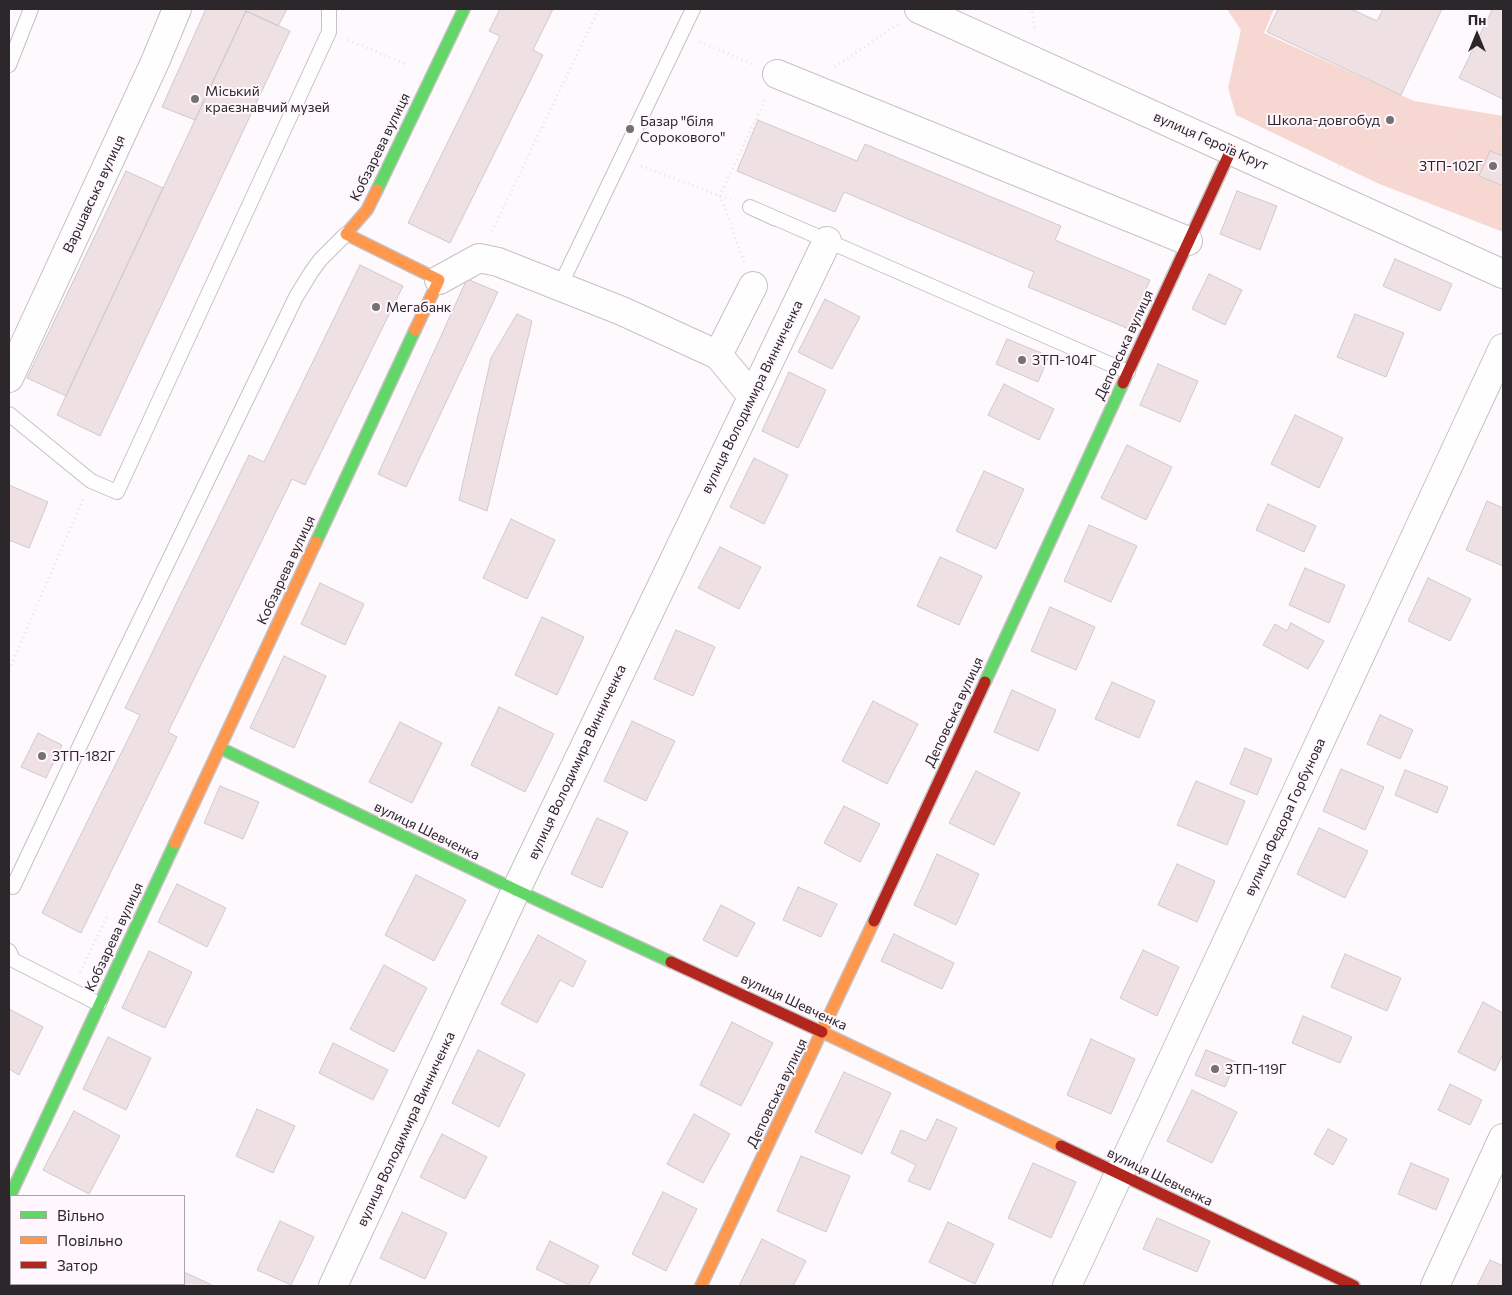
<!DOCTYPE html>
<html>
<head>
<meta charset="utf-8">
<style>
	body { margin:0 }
	#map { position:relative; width:1512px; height:1295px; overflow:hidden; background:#fdf9fc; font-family:Commissioner,sans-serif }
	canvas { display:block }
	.frame { position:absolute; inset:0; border:10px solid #2b272a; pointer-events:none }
	.legend { position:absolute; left:10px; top:1195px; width:175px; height:90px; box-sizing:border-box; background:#fff7fd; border:1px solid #aaa4a9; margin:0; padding:6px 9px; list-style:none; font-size:15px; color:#2b272a }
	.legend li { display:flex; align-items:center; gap:10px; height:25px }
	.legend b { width:25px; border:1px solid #aaa4a9 }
	.north { position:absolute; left:1452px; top:10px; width:50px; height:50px; -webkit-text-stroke:4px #fff7fd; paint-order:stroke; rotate:0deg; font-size:14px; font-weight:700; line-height:20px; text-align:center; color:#2b272a }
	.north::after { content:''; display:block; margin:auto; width:18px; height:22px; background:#2b272a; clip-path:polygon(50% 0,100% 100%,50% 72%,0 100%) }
</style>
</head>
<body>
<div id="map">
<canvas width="1512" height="1295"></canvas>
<div class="frame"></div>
<ul class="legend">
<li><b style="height:6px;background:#63d668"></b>Вільно</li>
<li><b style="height:6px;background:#ff974d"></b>Повільно</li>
<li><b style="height:6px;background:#b3261e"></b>Затор</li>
</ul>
<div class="north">Пн</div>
</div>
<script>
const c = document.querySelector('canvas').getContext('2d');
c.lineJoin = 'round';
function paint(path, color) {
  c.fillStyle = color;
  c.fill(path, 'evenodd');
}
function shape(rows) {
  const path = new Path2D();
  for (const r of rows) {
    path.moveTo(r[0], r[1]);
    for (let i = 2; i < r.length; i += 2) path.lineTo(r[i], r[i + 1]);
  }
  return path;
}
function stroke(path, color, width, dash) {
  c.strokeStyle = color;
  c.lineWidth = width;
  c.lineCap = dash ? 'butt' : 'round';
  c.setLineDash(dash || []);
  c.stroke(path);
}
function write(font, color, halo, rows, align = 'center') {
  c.font = font + ' Commissioner,sans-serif';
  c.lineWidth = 4;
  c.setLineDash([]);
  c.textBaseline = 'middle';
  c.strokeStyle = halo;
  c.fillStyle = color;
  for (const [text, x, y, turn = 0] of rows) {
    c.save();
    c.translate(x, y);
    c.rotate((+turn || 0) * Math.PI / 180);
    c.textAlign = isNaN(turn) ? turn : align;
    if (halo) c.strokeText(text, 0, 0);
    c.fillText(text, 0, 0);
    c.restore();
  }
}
paint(shape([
	[1227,9,1274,9,1264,33,1414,101,1503,116,1503,232,1377,183,1236,115,1228,88,1241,30]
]), '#f7d7d2');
const building = shape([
	[206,9,287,9,278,26,246,11,195,120,162,107,206,9],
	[500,9,553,9,533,50,543,55,450,243,408,223,500,36,489,31,500,9],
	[1278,9,1351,9,1377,21,1383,9,1442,9,1401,95,1267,32,1278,9],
	[1490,9,1503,9,1503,99,1459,78,1492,10,1490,9],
	[246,11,290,31,100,436,57,415,246,11],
	[758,120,857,161,865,144,1061,226,1055,240,1150,280,1129,329,1028,287,1034,272,844,192,835,212,737,171,758,120],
	[1490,151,1503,156,1503,186,1479,176,1490,151],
	[126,171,163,188,66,396,27,378,126,171],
	[1237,191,1277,206,1260,250,1220,234,1237,191],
	[1395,259,1452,284,1440,311,1383,286,1395,259],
	[360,265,403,286,305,485,292,479,168,732,177,737,81,933,42,913,140,715,125,708,249,455,264,462,360,265],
	[1209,274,1242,290,1225,325,1192,309,1209,274],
	[467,279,498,292,406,487,378,474,467,279],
	[825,299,860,317,832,369,798,352,825,299],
	[517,314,532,321,487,511,459,500,491,358,517,314],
	[1355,314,1404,333,1386,377,1337,357,1355,314],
	[1007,339,1049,356,1038,382,996,364,1007,339],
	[1158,364,1198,381,1180,422,1140,405,1158,364],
	[789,372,826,390,798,448,762,431,789,372],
	[1004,384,1054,409,1039,440,988,415,1004,384],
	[1295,415,1343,438,1319,488,1271,464,1295,415],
	[1127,445,1172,467,1146,520,1101,498,1127,445],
	[754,458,788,475,764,524,730,507,754,458],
	[984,471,1024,489,996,549,956,531,984,471],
	[9,485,48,502,29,548,9,540,9,485],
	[1487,501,1503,508,1503,566,1466,550,1487,501],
	[1268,504,1316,526,1304,552,1256,530,1268,504],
	[511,519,555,540,527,599,483,578,511,519],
	[1089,525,1137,546,1111,602,1064,581,1089,525],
	[720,547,761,567,739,609,698,588,720,547],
	[940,557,982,576,959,625,917,606,940,557],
	[1305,568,1345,585,1329,623,1289,605,1305,568],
	[1428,578,1471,599,1450,641,1408,621,1428,578],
	[320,583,364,604,345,645,301,624,320,583],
	[1050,607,1095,627,1076,670,1031,651,1050,607],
	[542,617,584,637,557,695,515,675,542,617],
	[1291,623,1324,641,1308,669,1263,645,1275,624,1287,631,1291,623],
	[676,630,715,647,693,696,654,679,676,630],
	[284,656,326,676,294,748,250,728,284,656],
	[1112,682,1155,701,1139,738,1095,719,1112,682],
	[1012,690,1056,710,1038,751,994,732,1012,690],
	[873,701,918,724,887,784,842,761,873,701],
	[499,707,554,734,525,792,471,765,499,707],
	[1380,715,1413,730,1400,759,1367,744,1380,715],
	[632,721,675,741,646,801,604,781,632,721],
	[400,722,442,743,412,803,369,782,400,722],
	[38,733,62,745,46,778,21,767,38,733],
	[1245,748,1272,759,1257,795,1230,784,1245,748],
	[1341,769,1384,787,1365,830,1323,811,1341,769],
	[1405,770,1448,787,1437,813,1395,795,1405,770],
	[976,771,1020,793,994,845,949,823,976,771],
	[1196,781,1245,801,1227,845,1177,825,1196,781],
	[220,786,259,802,243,839,204,823,220,786],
	[844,806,880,824,860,862,824,843,844,806],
	[597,818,628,832,602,888,571,874,597,818],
	[1319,828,1368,851,1345,898,1297,874,1319,828],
	[937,854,979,874,956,925,914,905,937,854],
	[1177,864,1215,881,1197,922,1158,905,1177,864],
	[416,875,466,900,434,961,385,935,416,875],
	[177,884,226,908,207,947,158,922,177,884],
	[798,887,837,904,821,937,783,920,798,887],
	[721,905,755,923,737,957,703,940,721,905],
	[894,934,954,963,942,989,881,961,894,934],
	[538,935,586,961,573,987,560,980,537,1023,501,1004,538,935],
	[1143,950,1179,967,1157,1016,1120,998,1143,950],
	[149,951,192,972,165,1028,122,1008,149,951],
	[1345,954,1401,978,1387,1011,1331,987,1345,954],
	[384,965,427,988,394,1052,350,1029,384,965],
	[1483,1002,1503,1013,1503,1054,1495,1071,1458,1052,1483,1002],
	[9,1009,43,1027,19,1075,9,1069,9,1009],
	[1303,1016,1352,1037,1340,1063,1292,1043,1303,1016],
	[732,1022,773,1043,741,1106,700,1085,732,1022],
	[108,1037,151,1058,126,1110,83,1089,108,1037],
	[1091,1039,1135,1059,1111,1114,1067,1095,1091,1039],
	[333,1043,388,1070,373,1100,319,1073,333,1043],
	[478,1050,525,1074,499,1127,452,1103,478,1050],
	[1206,1050,1236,1062,1225,1087,1195,1075,1206,1050],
	[844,1072,891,1093,862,1154,815,1132,844,1072],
	[1450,1084,1482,1100,1470,1125,1438,1110,1450,1084],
	[1192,1090,1237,1112,1212,1163,1167,1141,1192,1090],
	[257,1109,295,1126,273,1173,236,1156,257,1109],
	[74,1111,120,1136,89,1194,43,1170,74,1111],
	[694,1114,730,1134,703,1183,667,1164,694,1114],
	[937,1119,957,1128,930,1190,908,1181,916,1165,891,1153,901,1130,926,1141,937,1119],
	[1328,1129,1347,1139,1333,1165,1314,1154,1328,1129],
	[442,1134,487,1157,465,1199,420,1177,442,1134],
	[801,1156,850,1176,826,1232,777,1211,801,1156],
	[1033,1163,1076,1182,1051,1238,1008,1218,1033,1163],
	[1411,1163,1449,1179,1436,1210,1398,1194,1411,1163],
	[663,1192,697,1209,666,1271,632,1254,663,1192],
	[402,1212,447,1233,425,1279,380,1258,402,1212],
	[1157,1218,1210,1241,1197,1272,1143,1249,1157,1218],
	[280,1221,314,1237,291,1285,257,1270,280,1221],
	[948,1222,994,1244,975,1284,929,1262,948,1222],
	[762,1239,806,1261,793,1286,739,1286,762,1239],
	[550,1241,599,1266,588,1286,571,1286,536,1269,550,1241],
	[11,1249,11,1284,9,1283,9,1255,11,1249],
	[1490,1260,1503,1266,1503,1286,1477,1286,1490,1260],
	[184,1272,214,1286,158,1286,159,1284,184,1284,184,1272],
	[11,1284,43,1284,42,1286,18,1286,11,1284]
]);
paint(building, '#efe0e4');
stroke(building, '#cecacc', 1);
const lane = shape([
	[9,65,31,9],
	[776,219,750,207,1128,372],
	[560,286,693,9],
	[9,414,91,481,117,492,329,32,329,9],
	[13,887,110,682,296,297,310,274,320,260,346,234],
	[9,951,13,960,99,1004]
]);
const street = shape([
	[919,9,1503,274],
	[777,74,1188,241],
	[439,280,479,258,498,262,622,311,718,355,752,396],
	[718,355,753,286],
	[9,378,155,62,177,9],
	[333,1286,516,890,827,241],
	[1067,1286,1503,348],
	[1435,1286,1503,1138]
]);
const fast = shape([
	[377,190,464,9],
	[316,542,415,330],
	[985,682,1123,383],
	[220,748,516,890,671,962],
	[9,1198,175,843]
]);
const slow = shape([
	[377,190,367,210,346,234,439,280,415,330],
	[175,843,316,542],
	[822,1032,1061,1146],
	[701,1286,874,921]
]);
const jam = shape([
	[1123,383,1231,150],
	[874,921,985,682],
	[671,962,822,1032],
	[1061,1146,1354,1286]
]);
stroke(lane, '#c5c1c4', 16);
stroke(street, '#c5c1c4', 30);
stroke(fast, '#c5c1c4', 14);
stroke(slow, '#c5c1c4', 14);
stroke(jam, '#c5c1c4', 14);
stroke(shape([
	[1029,9,1032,10,1035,31],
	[348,40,407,65],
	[700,42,752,64],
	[835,67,898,24],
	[641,166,731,200],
	[1338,167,1462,142,1503,129],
	[492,231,599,9],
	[744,262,720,195,766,98],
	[9,670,83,499],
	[80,972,107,917]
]), '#e7e5e7', 3, [1, 4]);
stroke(lane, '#fffeff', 14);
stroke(street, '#fffeff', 28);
stroke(fast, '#63d668', 11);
stroke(slow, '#ff974d', 11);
stroke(jam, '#b3261e', 11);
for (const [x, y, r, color] of [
	[195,99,5,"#747074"],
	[1390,120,5,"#747074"],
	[630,129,5,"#747074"],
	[1493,166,5,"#747074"],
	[376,307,5,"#747074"],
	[1022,360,5,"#747074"],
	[42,756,5,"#747074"],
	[1215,1069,5,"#747074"]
]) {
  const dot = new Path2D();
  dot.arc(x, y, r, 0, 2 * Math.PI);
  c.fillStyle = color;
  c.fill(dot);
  stroke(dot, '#fff7fd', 2);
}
write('14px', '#2b272a', '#fff7fd', [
	["Міський",205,91],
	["краєзнавчий музей",205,107],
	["Школа-довгобуд",1380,120,"right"],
	["Базар \"біля",640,121],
	["Сорокового\"",640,137],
	["ЗТП-102Г",1483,166,"right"],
	["Мегабанк",386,307],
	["ЗТП-104Г",1032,360],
	["ЗТП-182Г",52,756],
	["ЗТП-119Г",1225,1069]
], 'left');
write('14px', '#2b272a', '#fff7fd', [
	["вулиця Героїв Крут",1211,141,24],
	["Кобзарева вулиця",380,147,-64],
	["Варшавська вулиця",94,194,-65],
	["Деповська вулиця",1124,345,-65],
	["вулиця Володимира Винниченка",752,397,-64],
	["Кобзарева вулиця",286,570,-65],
	["Деповська вулиця",954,712,-65],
	["вулиця Володимира Винниченка",577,762,-65],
	["вулиця Федора Горбунова",1285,817,-65],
	["вулиця Шевченка",427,831,26],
	["Кобзарева вулиця",114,937,-65],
	["вулиця Шевченка",794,1002,25],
	["Деповська вулиця",777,1093,-64],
	["вулиця Володимира Винниченка",406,1129,-65],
	["вулиця Шевченка",1160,1177,26]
]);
</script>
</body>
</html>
